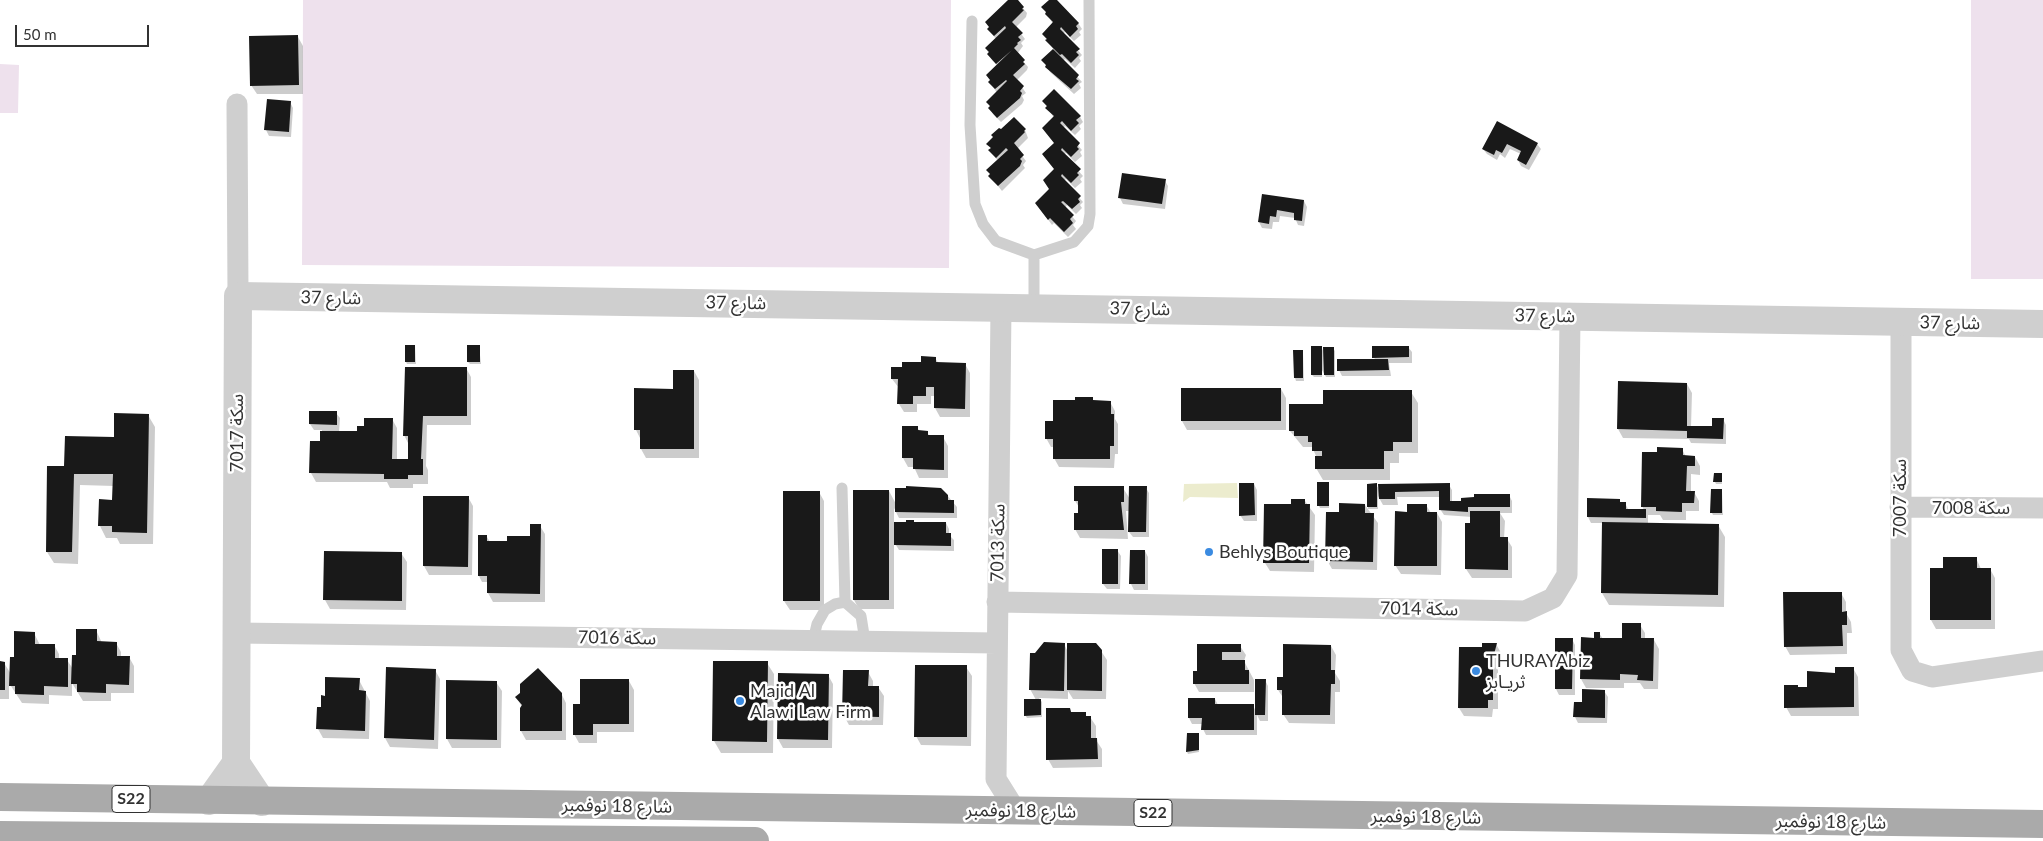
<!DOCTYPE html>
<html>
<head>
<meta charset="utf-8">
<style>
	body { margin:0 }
	#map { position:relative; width:2043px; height:841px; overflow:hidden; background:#fff; font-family:Lato,sans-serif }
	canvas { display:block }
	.scale { position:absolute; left:15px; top:25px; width:134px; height:22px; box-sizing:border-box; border:2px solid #323232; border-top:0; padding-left:6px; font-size:15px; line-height:18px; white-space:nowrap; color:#323232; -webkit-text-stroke:4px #fff; paint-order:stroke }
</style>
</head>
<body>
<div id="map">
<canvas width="2043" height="841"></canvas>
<div class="scale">50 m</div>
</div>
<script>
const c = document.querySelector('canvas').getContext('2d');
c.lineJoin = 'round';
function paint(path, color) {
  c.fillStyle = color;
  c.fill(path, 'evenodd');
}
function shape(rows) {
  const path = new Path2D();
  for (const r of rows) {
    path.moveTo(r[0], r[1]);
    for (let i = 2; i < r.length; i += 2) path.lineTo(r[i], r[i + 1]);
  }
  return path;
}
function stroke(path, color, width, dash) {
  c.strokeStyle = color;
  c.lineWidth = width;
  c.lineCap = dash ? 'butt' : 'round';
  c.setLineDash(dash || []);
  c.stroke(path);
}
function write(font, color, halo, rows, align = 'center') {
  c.font = font + ' Lato,"Noto Sans Arabic",sans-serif';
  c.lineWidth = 5;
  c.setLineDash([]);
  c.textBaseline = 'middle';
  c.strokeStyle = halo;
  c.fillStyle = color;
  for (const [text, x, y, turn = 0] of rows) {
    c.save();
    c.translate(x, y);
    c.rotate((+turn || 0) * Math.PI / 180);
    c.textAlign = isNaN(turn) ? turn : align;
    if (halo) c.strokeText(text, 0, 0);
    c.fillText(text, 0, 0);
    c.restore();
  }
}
paint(shape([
	[303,0,951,0,949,268,302,265],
	[1971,0,2043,0,2043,279,1971,279],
	[0,64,19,65,18,113,0,113]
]), '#eee1ed');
paint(shape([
	[1237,483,1238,498,1190,497,1183,502,1184,484]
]), '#ececce');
paint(shape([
	[1009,0,1016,0,1027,13,1026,17,1016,27,1025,39,1021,43,1023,46,1017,54,1028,67,1027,70,1017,80,1026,93,1022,96,1024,100,1022,104,1001,122,993,114,988,102,997,93,990,82,998,66,992,60,986,48,996,39,988,29],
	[1050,0,1055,0,1078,23,1082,29,1079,32,1081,35,1074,41,1065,32,1063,34,1082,55,1079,58,1081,61,1075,68,1065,59,1063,61,1082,82,1079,84,1081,88,1074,94,1050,72,1043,60,1054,50,1043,34,1053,24,1043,7],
	[298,37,303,46,303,94,257,94,251,85],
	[1043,101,1080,117,1083,122,1079,126,1081,129,1075,135,1065,126,1063,128,1082,150,1080,152,1082,156,1075,162,1066,153,1064,155,1083,176,1080,179,1082,182,1075,188,1066,179,1064,181,1083,202,1080,205,1082,208,1076,214,1067,205,1065,208,1076,221,1073,225,1076,229,1068,237,1054,223,1052,225,1036,203,1050,190,1055,170,1054,118],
	[290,102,293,108,291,137,269,136,266,130],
	[1497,122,1537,144,1541,149,1529,170,1521,166,1518,160,1521,154,1510,149,1505,158,1500,154,1497,160,1487,154,1483,149],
	[1025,130,1028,138,1017,149,1026,161,1023,165,1025,168,1002,191,990,176,998,161,990,151,991,149,988,144],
	[1165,181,1168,186,1165,209,1123,204,1120,198],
	[1263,195,1304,201,1307,207,1304,226,1298,225,1295,218,1280,216,1279,222,1273,222,1272,229,1262,228,1259,222],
	[415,346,416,364,407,364,406,362],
	[479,346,481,364,470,364,468,362],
	[1321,347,1325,354,1333,348,1335,351,1335,377,1326,377,1322,370,1322,377,1314,377,1312,375],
	[1408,347,1412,352,1412,363,1389,363,1391,376,1342,376,1339,370,1375,360,1374,357],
	[1295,351,1302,351,1303,353,1304,381,1296,381,1295,378],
	[935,358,939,364,965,364,970,373,970,417,940,417,935,408,935,396,931,396,931,404,917,404,917,412,904,412,899,404,899,388,892,379,904,368],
	[466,368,471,377,471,425,427,425,426,466,428,470,428,484,413,484,413,488,390,488,387,482,316,482,311,473,322,443,322,430,314,430,310,424,336,413,340,418,339,432,359,432,365,427,392,419,397,428,397,461,410,461,409,445,404,435],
	[694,371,699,380,699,458,646,458,641,449,641,440,636,430],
	[1619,383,1687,384,1692,393,1691,427,1714,428,1723,419,1726,425,1726,444,1691,443,1689,439,1623,438,1618,429],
	[1281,389,1286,398,1286,430,1187,430,1182,421],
	[1411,392,1418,403,1418,453,1399,453,1399,463,1390,463,1390,480,1323,480,1316,468,1316,456,1312,447,1303,447,1290,431,1325,405],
	[1092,398,1094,402,1110,402,1115,411,1115,419,1118,424,1118,454,1115,454,1114,468,1059,467,1054,458,1054,447,1051,447,1046,438,1076,402],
	[148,415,155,427,153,544,120,544,117,538,106,538,100,526,114,501,114,486,80,485,78,564,54,563,47,552,65,468],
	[917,427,920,432,927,432,930,437,943,437,948,446,948,478,919,478,914,467,908,467,903,458],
	[1682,449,1686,457,1695,457,1700,466,1700,475,1691,474,1691,492,1694,492,1699,501,1699,511,1686,511,1686,520,1663,520,1660,515,1648,515,1648,524,1718,525,1725,537,1724,607,1609,605,1602,593,1603,523,1591,523,1588,517,1588,499,1619,500,1621,503,1625,503,1628,509,1644,510,1642,506,1659,453],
	[1721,475,1722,484,1716,484,1715,482],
	[1328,483,1329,508,1320,508,1319,506],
	[1254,484,1257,490,1257,521,1244,521,1240,515],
	[1368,485,1376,485,1380,490,1449,485,1452,490,1452,502,1509,495,1512,501,1512,513,1500,513,1505,521,1504,539,1507,539,1512,547,1512,578,1472,578,1466,569,1472,517,1444,515,1440,509,1440,497,1397,497,1398,505,1383,505,1378,496,1378,509,1368,509],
	[1075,487,1123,488,1130,499,1146,488,1149,493,1149,537,1133,537,1129,532,1130,511,1126,511,1128,539,1080,538,1075,529,1079,514,1079,507,1075,501],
	[854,491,889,491,896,504,947,495,957,507,957,518,899,518,894,508,894,523,913,521,914,523,946,523,949,529,949,535,954,540,954,551,899,550,894,542,894,609,859,609,854,600],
	[1722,491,1723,515,1713,515,1712,513],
	[819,492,824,501,824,610,790,610,784,601],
	[468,497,473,506,472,575,429,575,424,566],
	[1305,501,1315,515,1314,572,1270,571,1265,563,1292,505],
	[1365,505,1378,523,1377,570,1332,569,1327,560,1340,513],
	[1426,505,1431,513,1437,513,1442,522,1441,575,1401,574,1395,565,1409,513],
	[540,526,545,534,545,602,493,602,488,593,488,582,482,582,479,576,479,537,487,537,490,542,509,542,531,537],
	[1117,550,1121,556,1120,589,1107,589,1103,584],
	[1145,551,1148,557,1148,590,1134,590,1131,584],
	[401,553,407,562,406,610,330,609,325,600],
	[1976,558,1981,569,1990,569,1995,578,1995,629,1936,629,1931,620,1931,569,1944,569],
	[1841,593,1846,602,1846,613,1851,622,1852,633,1847,633,1847,654,1790,655,1785,646],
	[1640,625,1645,633,1645,640,1654,640,1659,649,1658,689,1644,689,1640,683,1624,683,1624,688,1586,688,1581,679,1582,639,1595,639,1599,633,1603,639,1624,639],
	[96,630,102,643,116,643,121,652,121,657,129,657,134,666,134,693,111,693,111,701,83,701,72,683,72,696,49,695,49,704,22,703,9,683,9,699,0,699,0,663,4,663,11,674,15,658,34,633,40,645,54,645,59,654,59,659,67,660,73,669,77,656],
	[1572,639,1575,645,1575,695,1559,695,1556,689],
	[1064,644,1068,652,1101,651,1107,660,1106,699,1073,699,1068,691,1068,699,1039,698,1042,702,1042,717,1027,718,1025,715,1036,700,1030,689],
	[1496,644,1501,653,1498,668,1498,709,1493,709,1492,717,1464,716,1459,708,1483,648],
	[1198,645,1240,646,1246,655,1244,661,1254,680,1254,692,1199,692,1194,683,1198,672],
	[1331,646,1336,655,1335,673,1340,681,1340,692,1335,692,1335,724,1289,723,1283,714,1284,699,1278,690,1284,678],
	[767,663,774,674,773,753,721,753,714,741],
	[966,667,972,676,971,746,921,745,916,736],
	[387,668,435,670,440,679,438,749,390,747,385,738],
	[1853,668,1858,677,1859,716,1791,716,1786,707,1799,689,1808,689,1837,674],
	[868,672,873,681,873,687,878,687,884,696,883,725,849,725,844,716],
	[828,675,833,684,832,748,783,748,778,739],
	[359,680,370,701,369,739,323,738,318,729,318,708,322,709,326,697],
	[1265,680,1268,686,1268,721,1260,721,1257,715,1257,735,1206,735,1203,729,1203,724,1192,724,1189,718,1215,699,1218,705,1253,706,1256,711],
	[629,681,634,690,634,732,597,732,597,743,579,743,574,734,581,705],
	[496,682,502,691,501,748,452,748,447,739],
	[1604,691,1608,697,1607,723,1578,723,1575,717,1583,703],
	[561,693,566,703,566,740,526,740,521,731,522,707,517,698],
	[1070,709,1072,714,1085,714,1087,717,1090,717,1096,726,1096,740,1102,749,1102,767,1053,768,1048,759],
	[1198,734,1199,752,1188,754,1187,752]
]), '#0003');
paint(shape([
	[1008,0,1018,0,1024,7,1022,9,1024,10,1012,22,1023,33,1018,37,1021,40,1017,43,1018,44,1014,48,1025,60,1023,62,1025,64,1013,75,1024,86,1020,91,1022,93,1020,98,997,118,988,108,990,106,986,102,1007,81,1006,80,995,89,988,82,990,80,986,75,1012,50,996,64,987,54,989,52,985,48,1006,28,1005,26,994,36,987,29,989,27,985,22],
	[1049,0,1057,0,1079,23,1076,26,1078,29,1070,37,1061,27,1060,29,1080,49,1076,52,1079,55,1071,63,1062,54,1060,55,1045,40,1047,39,1042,34,1053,22,1045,14,1046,12,1041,7],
	[298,35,299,85,250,86,249,36],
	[1053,49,1079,75,1076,79,1079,81,1071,89,1045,67,1046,65,1041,60],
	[1054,89,1081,116,1076,120,1079,123,1071,131,1062,121,1060,123,1080,143,1077,147,1079,149,1071,157,1062,148,1061,150,1081,169,1077,173,1079,175,1071,183,1062,174,1061,176,1081,196,1078,199,1080,202,1072,209,1063,201,1061,202,1074,215,1070,219,1073,223,1064,232,1050,218,1048,220,1035,203,1049,189,1043,180,1054,169,1042,154,1054,143,1042,128,1054,116,1045,108,1047,106,1042,101],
	[267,99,291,101,289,132,264,130],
	[1014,117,1026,129,1024,131,1025,132,1014,143,1024,155,1020,159,1022,161,1020,166,998,186,988,176,990,174,986,170,1008,150,1006,148,996,158,988,150,991,148,986,144,993,137,991,135,999,128,1001,129],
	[1497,121,1538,143,1526,165,1517,160,1521,151,1507,144,1502,153,1496,150,1494,155,1482,149],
	[1122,173,1166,179,1162,204,1118,198],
	[1262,194,1304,200,1302,221,1294,220,1294,213,1277,210,1276,217,1270,216,1269,224,1258,222],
	[405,345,415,345,415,362,405,362],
	[467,345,480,345,480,362,467,362],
	[1311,346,1322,346,1322,375,1311,375],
	[1372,346,1409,346,1409,357,1372,358],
	[1323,347,1334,347,1334,375,1324,375],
	[1293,350,1303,350,1303,378,1294,378],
	[921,356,936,357,936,362,966,363,965,409,934,408,934,387,926,387,926,396,913,396,913,404,897,404,898,379,891,379,891,367,902,367,902,362,921,362],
	[1337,359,1388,359,1389,370,1337,371],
	[405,367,467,367,467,416,423,416,421,459,423,459,423,475,408,475,408,479,384,479,384,474,309,473,310,441,320,441,320,431,357,431,357,426,364,426,364,418,393,418,392,459,408,459,408,436,403,436],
	[673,370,694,370,694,449,640,449,640,430,634,430,634,388,673,389],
	[1618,381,1687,383,1687,426,1712,426,1712,418,1724,418,1723,439,1687,438,1687,431,1617,429],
	[1181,388,1281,388,1281,421,1181,421],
	[1323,390,1412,390,1412,442,1393,442,1393,451,1384,451,1384,469,1315,469,1315,456,1322,456,1322,451,1312,451,1312,442,1308,442,1308,436,1294,436,1294,431,1289,431,1289,404,1323,404],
	[1075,397,1093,397,1093,400,1111,401,1111,414,1114,414,1114,446,1110,446,1110,459,1053,459,1053,439,1045,439,1045,421,1053,421,1053,400,1075,400],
	[309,411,337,411,337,425,309,424],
	[114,413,149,414,147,533,112,532,112,526,98,526,99,499,112,500,113,474,74,474,72,552,46,552,47,466,64,466,65,436,114,437],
	[902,426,918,426,918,430,928,431,928,435,944,435,944,470,913,469,913,458,902,458],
	[1657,447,1683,448,1683,455,1695,456,1695,466,1687,466,1686,491,1695,491,1694,503,1682,503,1682,512,1656,511,1656,507,1641,507,1642,452,1657,452],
	[1714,473,1722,473,1722,482,1713,482],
	[1317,482,1329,482,1329,506,1317,506],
	[1239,483,1254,483,1255,515,1239,516],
	[1377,483,1377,507,1367,507,1367,484],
	[1450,483,1450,501,1461,501,1461,498,1474,497,1474,494,1510,494,1510,507,1468,507,1468,512,1439,510,1439,491,1395,492,1395,499,1379,499,1378,484],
	[906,486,941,488,948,495,948,500,954,500,954,513,895,512,895,488,906,488],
	[1074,486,1124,486,1124,502,1121,502,1124,530,1074,530,1074,513,1078,513,1078,501,1074,501],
	[1129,486,1147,486,1146,532,1128,532],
	[1711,489,1722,489,1722,513,1710,513],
	[853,490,889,490,889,600,853,600],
	[783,491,820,491,820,601,783,601],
	[423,496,469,496,468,567,423,566],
	[1587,498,1620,499,1620,502,1626,502,1626,509,1646,509,1646,518,1587,517],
	[1291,499,1305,499,1305,504,1310,504,1309,563,1263,563,1264,504,1291,504],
	[1339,503,1365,504,1365,513,1374,513,1373,562,1325,561,1326,512,1339,512],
	[1407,504,1427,504,1427,512,1437,512,1437,566,1394,566,1395,511,1407,512],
	[1470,511,1500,511,1500,537,1508,537,1508,570,1465,569,1465,523,1470,523],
	[906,520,914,520,914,522,946,522,946,533,951,533,951,546,894,545,894,522,906,522],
	[1602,522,1719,524,1718,595,1601,593],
	[530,524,541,524,540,594,487,593,487,576,478,576,478,535,487,535,487,541,507,541,507,536,530,536],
	[1102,549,1118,549,1118,584,1102,584],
	[1130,550,1145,550,1145,584,1129,584],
	[324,551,402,552,402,601,323,600],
	[1943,557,1977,557,1977,568,1991,568,1991,620,1930,620,1930,568,1943,568],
	[1783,592,1842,592,1842,612,1847,611,1847,625,1842,625,1843,646,1784,647],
	[1622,623,1641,623,1641,638,1654,638,1653,681,1637,680,1638,675,1620,674,1620,680,1580,679,1581,637,1594,638,1594,632,1600,632,1600,638,1622,638],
	[76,629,97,629,97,641,117,642,117,656,130,656,129,685,106,684,106,693,77,692,77,684,71,684,72,655,76,655],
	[14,631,35,632,35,644,55,644,55,658,68,658,68,687,44,686,44,695,15,694,15,686,9,686,10,657,14,657],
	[1555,638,1573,638,1572,689,1555,689],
	[1044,642,1065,643,1064,691,1029,690,1030,653,1035,653],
	[1067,643,1096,643,1102,650,1102,691,1067,690],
	[1482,643,1497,643,1493,658,1493,700,1488,700,1488,708,1458,708,1459,647,1482,647],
	[1197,644,1241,644,1241,652,1222,652,1222,660,1245,660,1245,670,1249,670,1249,684,1193,684,1193,671,1197,671],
	[1283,644,1331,645,1331,670,1335,670,1335,684,1331,684,1330,715,1282,715,1282,690,1277,690,1277,677,1283,677],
	[0,661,5,662,5,690,0,690],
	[713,661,768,661,767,742,712,741],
	[915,665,967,665,967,737,914,737],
	[386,667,436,669,434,740,384,738],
	[1835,667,1854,667,1854,707,1784,708,1784,685,1798,685,1798,687,1807,687,1807,671,1835,673],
	[538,668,562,693,562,731,520,731,520,708,522,705,515,697,520,693,520,684],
	[843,670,869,670,868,686,879,686,879,717,842,716],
	[778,673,829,674,828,740,777,739],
	[325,677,360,678,359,690,366,691,365,731,316,729,317,707,321,707,321,695,325,696],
	[580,679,629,679,629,724,593,724,593,735,573,735,573,704,580,704],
	[1255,679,1266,679,1265,715,1255,715],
	[446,680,497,681,497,740,446,739],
	[1582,689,1605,690,1605,718,1573,717,1574,702,1582,702],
	[1188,698,1215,698,1215,704,1254,704,1254,730,1201,730,1202,718,1188,718],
	[1024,699,1041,699,1041,715,1024,716],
	[1046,708,1070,708,1071,712,1086,712,1086,716,1091,716,1091,738,1097,738,1098,759,1046,760],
	[1187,733,1199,733,1199,750,1186,752]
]), '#191919');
stroke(shape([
	[972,21,970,125,975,204,983,224,996,241,1034,255,1074,242,1088,226,1090,214,1089,0],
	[1034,255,1034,307],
	[842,488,845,602,861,616,865,641],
	[813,641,817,624,825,610,835,604,845,602]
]), '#cfcfcf', 11);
stroke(shape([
	[237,104,238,296],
	[1001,307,996,779,1016,811],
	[1901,322,1901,650,1912,671,1932,677,2043,661],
	[1900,507,2043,508],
	[997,602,1525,611,1553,598,1567,575,1570,316],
	[237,633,997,643]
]), '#cfcfcf', 21);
stroke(shape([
	[209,801,236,763],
	[262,802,236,763,238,296,2043,324]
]), '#cfcfcf', 28);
stroke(shape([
	[0,797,2043,824],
	[0,835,755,841]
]), '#aaa', 28);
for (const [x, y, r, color] of [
	[1209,552,5,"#3b8be1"],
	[1476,671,5,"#3b8be1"],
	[740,701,5,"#3b8be1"]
]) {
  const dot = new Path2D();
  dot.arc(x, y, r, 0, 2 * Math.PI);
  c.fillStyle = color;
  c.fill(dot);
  stroke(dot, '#fff', 2);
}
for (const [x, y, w] of [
	[131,799,38],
	[1153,813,38]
]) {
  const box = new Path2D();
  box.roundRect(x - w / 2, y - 13.5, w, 27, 4);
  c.fillStyle = '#fff';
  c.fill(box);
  stroke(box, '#323232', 1);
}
write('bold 16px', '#323232', null, [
	["S22",131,799],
	["S22",1153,813]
]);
write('18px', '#323232', '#fff', [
	["شارع 37",331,298,1],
	["شارع 37",736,303,1],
	["شارع 37",1140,309,1],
	["شارع 37",1545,316,1],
	["شارع 37",1950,323,1],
	["سكة 7017",237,433,-90],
	["سكة 7007",1900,498,-90],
	["سكة 7008",1971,508],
	["سكة 7013",998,543,-89],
	["سكة 7014",1419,609,1],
	["سكة 7016",617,638,1],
	["شارع 18 نوفمبر",617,806,1],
	["شارع 18 نوفمبر",1021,811,1],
	["شارع 18 نوفمبر",1426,817,1],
	["شارع 18 نوفمبر",1831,822,1]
]);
write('18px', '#323232', '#fff', [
	["Behlys Boutique",1219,552],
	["THURAYAbiz",1486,661],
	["ثريـابز",1486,682],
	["Majid Al",750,691],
	["Alawi Law Firm",750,712]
], 'left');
</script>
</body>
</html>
